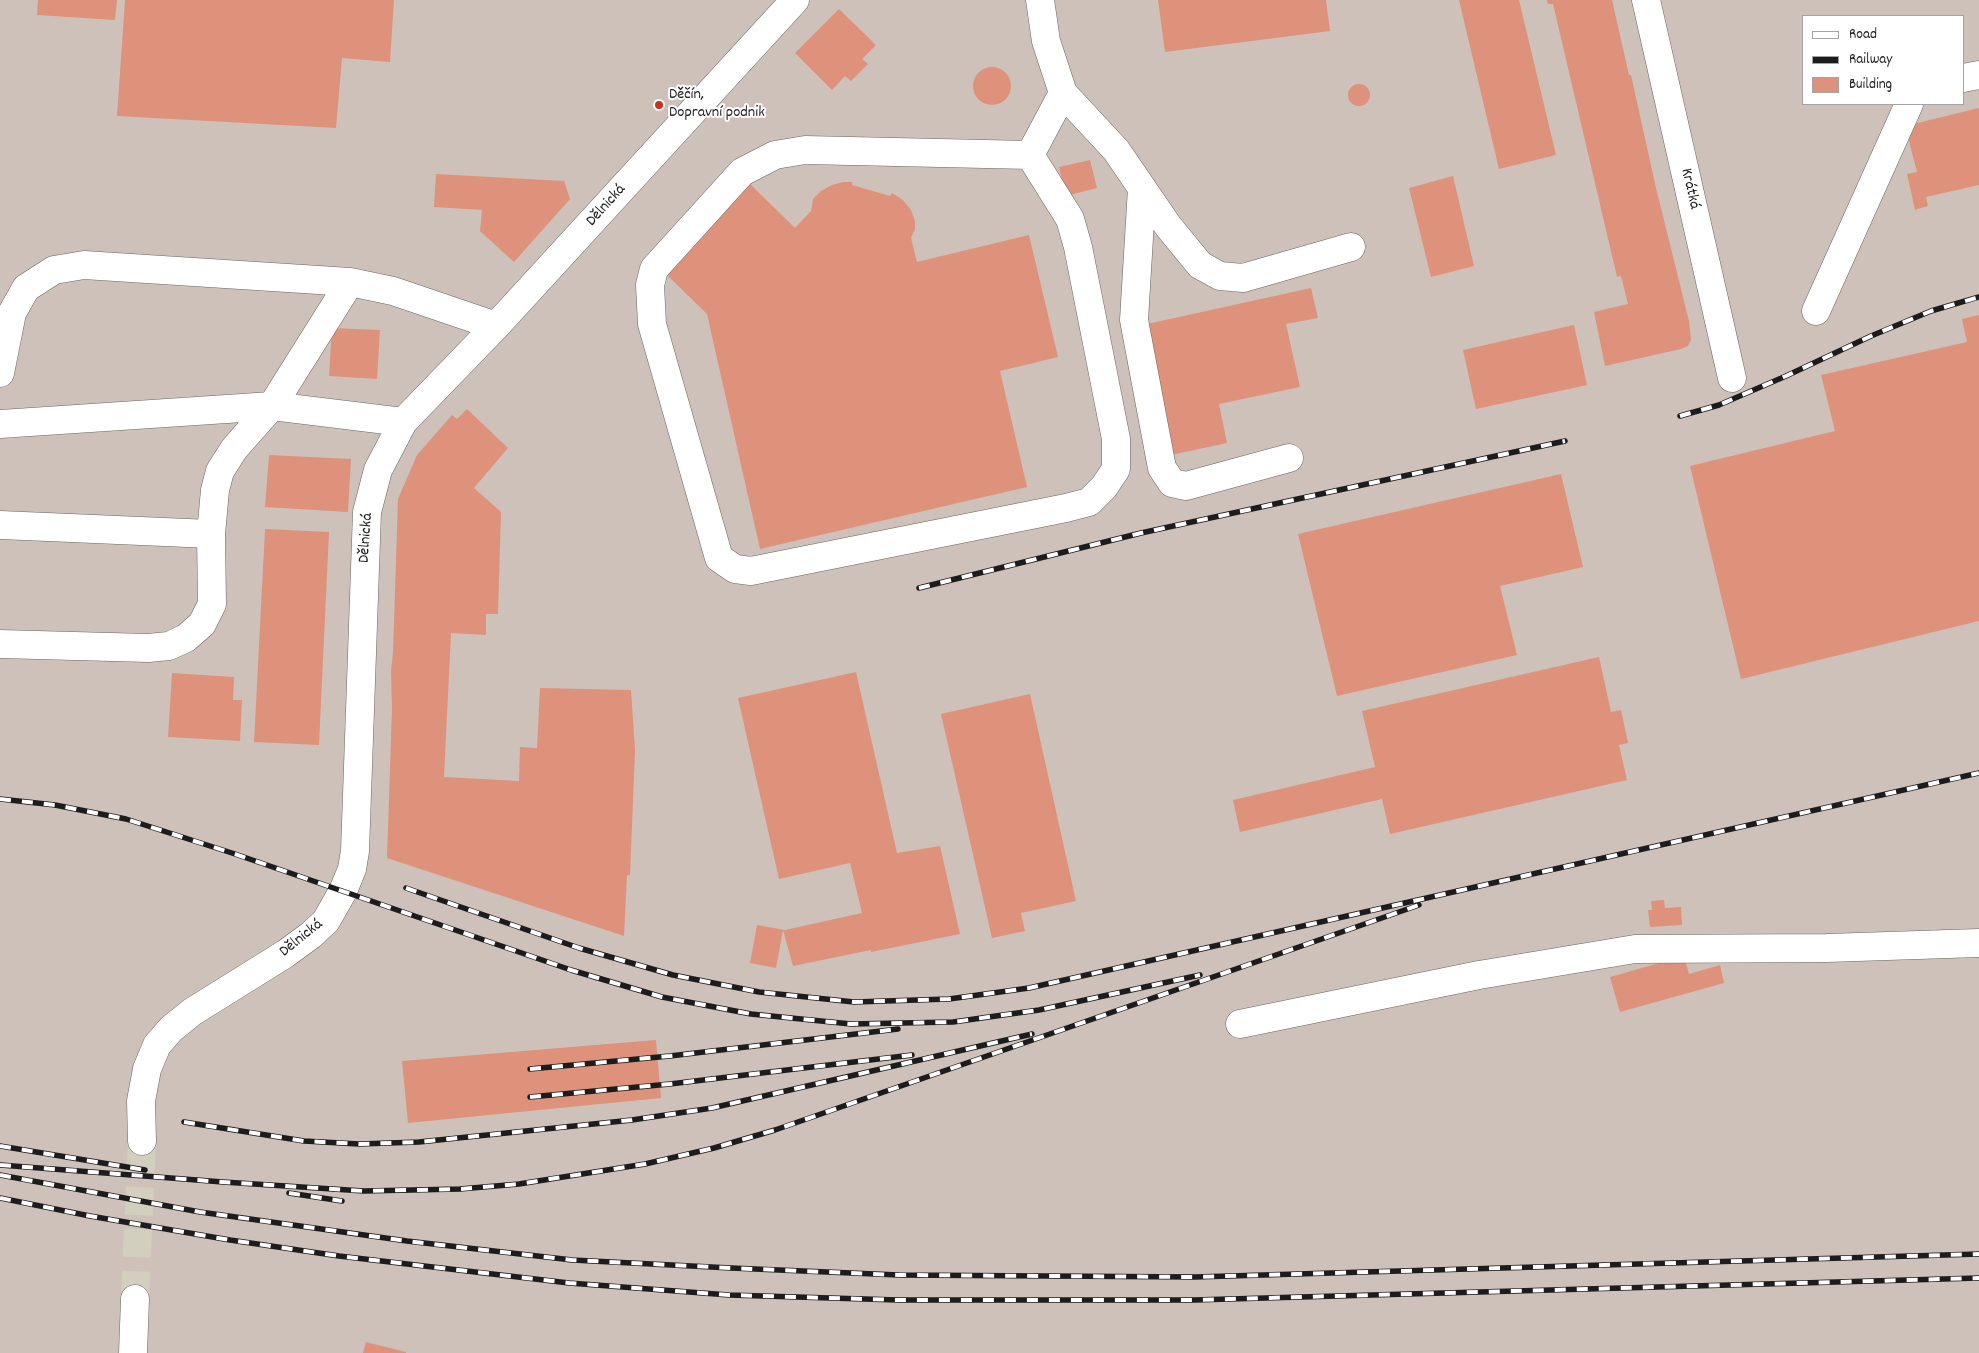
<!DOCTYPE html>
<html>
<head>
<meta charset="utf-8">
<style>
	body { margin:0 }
	#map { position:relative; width:1979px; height:1353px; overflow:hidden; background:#f2efdc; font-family:Dekko,sans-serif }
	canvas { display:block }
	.legend { position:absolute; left:1802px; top:15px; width:162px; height:90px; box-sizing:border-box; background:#fff; border:1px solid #a4a4a4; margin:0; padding:6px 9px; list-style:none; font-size:15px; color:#1c1c1c }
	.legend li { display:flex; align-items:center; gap:10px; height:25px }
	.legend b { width:25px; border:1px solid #a4a4a4 }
</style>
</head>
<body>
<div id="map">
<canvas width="1979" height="1353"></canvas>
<ul class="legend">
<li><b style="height:6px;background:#fff"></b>Road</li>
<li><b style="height:6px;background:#1c1c1c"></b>Railway</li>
<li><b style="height:14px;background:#de927c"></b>Building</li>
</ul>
</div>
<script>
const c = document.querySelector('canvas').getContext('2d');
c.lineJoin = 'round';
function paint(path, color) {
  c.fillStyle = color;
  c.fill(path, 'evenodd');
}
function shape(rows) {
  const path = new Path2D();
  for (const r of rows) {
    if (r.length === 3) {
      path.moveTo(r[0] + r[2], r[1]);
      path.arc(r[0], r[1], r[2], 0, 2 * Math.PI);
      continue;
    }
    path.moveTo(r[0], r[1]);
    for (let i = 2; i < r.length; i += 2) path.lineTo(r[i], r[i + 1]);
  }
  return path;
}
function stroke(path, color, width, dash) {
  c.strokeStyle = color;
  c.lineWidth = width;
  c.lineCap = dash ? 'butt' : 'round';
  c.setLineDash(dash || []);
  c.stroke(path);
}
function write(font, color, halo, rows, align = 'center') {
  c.font = font + ' Dekko,sans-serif';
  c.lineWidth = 4;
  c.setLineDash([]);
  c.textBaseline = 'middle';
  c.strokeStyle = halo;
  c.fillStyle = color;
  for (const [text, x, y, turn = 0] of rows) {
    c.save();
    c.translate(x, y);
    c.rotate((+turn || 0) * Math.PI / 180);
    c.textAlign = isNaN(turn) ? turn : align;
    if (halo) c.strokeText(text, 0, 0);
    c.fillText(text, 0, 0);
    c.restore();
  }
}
paint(shape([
	[0,0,1979,0,1979,1353,0,1353],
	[1803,16,1963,16,1963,104,1803,104]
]), '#cec1ba');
paint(shape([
	[38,0,117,0,115,20,37,15],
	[125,0,394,0,390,62,342,58,336,128,117,116],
	[1158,0,1326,0,1330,31,1165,52],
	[1459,0,1519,0,1556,155,1499,169],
	[1547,0,1612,0,1629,75,1631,75,1656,188,1689,321,1691,339,1688,346,1681,349,1605,366,1594,312,1628,304,1621,276,1617,277,1553,4,1548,4],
	[839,9,876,45,862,59,868,64,851,81,845,76,832,90,795,53],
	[992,86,19],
	[1359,95,11],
	[1979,108,1979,185,1926,197,1928,206,1915,210,1907,174,1917,172,1905,126],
	[1090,160,1097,188,1066,196,1059,167],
	[436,174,564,181,570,199,514,262,480,231,482,210,434,207],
	[1453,176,1474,266,1431,277,1409,188],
	[843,182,852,182,852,185,890,196,892,193,903,200,911,210,915,221,915,229,911,238,917,262,1029,235,1058,357,1000,371,1027,487,760,549,707,314,663,271,749,183,795,228,811,211,813,199,821,191,832,185],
	[1311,288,1318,318,1286,324,1300,387,1219,404,1227,443,1166,456,1138,326],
	[1979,315,1979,621,1741,679,1690,466,1835,431,1821,375,1967,342,1962,319],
	[1574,325,1587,385,1476,409,1463,350],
	[332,328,380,330,377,379,329,376],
	[467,409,508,448,474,488,501,512,498,614,486,614,486,635,451,633,444,777,519,781,520,747,537,748,540,688,631,690,635,750,630,875,627,875,624,936,387,858,392,709,391,671,393,652,398,499,417,455,452,415,457,419],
	[269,455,351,459,348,512,265,507],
	[1561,474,1583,567,1500,586,1517,655,1337,696,1298,534],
	[265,529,329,532,319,745,254,742],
	[1599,657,1611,712,1621,710,1628,743,1619,745,1627,780,1390,834,1382,799,1240,832,1233,800,1375,767,1362,711],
	[856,672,897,853,940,846,960,934,871,952,871,950,793,966,783,930,776,968,750,963,757,925,785,930,862,913,850,863,779,879,738,698],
	[172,673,234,677,233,700,242,700,240,741,168,737],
	[1030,694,1076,901,1021,913,1025,931,992,938,941,714],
	[1664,900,1665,908,1681,907,1682,925,1650,927,1648,910,1652,910,1651,901],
	[1684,956,1689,974,1720,965,1724,983,1620,1012,1610,977],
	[656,1040,661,1098,408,1123,402,1061],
	[366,1342,406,1352,406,1353,363,1353]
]), '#de927c');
stroke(shape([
	[135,1299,142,1141]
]), '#d2cfbf', 28, [28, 14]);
const minor = shape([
	[1040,0,1046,41,1063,93,1116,150,1168,226,1200,265,1220,276,1243,278,1351,247],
	[1646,0,1732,378],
	[1963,78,1979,75],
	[1030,155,805,150,775,155,742,172,654,269,650,285,652,324,719,558,735,569,751,571,1066,508,1089,502,1104,487,1116,469,1116,439,1078,247,1070,219,1030,155,1063,93],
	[1142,188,1134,320,1162,468,1172,483,1186,486,1289,458],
	[1816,311,1909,104],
	[0,373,12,313,26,288,54,270,84,265,350,282,393,291,496,326],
	[0,424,272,406,403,422],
	[0,525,211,534],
	[0,644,148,648,169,646,186,638,202,624,212,604,211,534,215,490,220,471,234,449,272,406,350,282],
	[1240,1024,1479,975,1635,949,1827,948,1979,943],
	[142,1141,141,1101,147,1069,157,1045,171,1029,192,1012,285,954,311,935,326,921,343,891,352,869,355,851,367,512,378,470,403,422,496,326,795,0],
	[133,1353,135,1299]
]);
stroke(minor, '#67665f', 29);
stroke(minor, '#fff', 28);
const rail = shape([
	[1680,416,1719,405,1786,376,1871,336,1931,311,1979,297],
	[919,588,1141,533,1565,441],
	[0,799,55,805,126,819,235,854,571,970,662,997,751,1014,851,1024,953,1022,1039,1010,1200,975],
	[406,888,579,948,673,975,759,992,854,1002,949,999,1029,988,1979,773],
	[530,1069,670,1056,898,1029],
	[530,1097,670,1084,912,1055],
	[184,1122,304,1141,359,1144,419,1142,526,1131,632,1120,712,1108,1032,1034],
	[0,1146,145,1170],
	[0,1165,223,1182,364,1191,460,1189,519,1184,645,1164,714,1148,775,1130,1419,905],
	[0,1175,200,1212,407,1241,572,1260,731,1268,899,1275,1195,1277,1979,1254],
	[289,1193,342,1201],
	[0,1198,90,1216,230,1240,339,1256,569,1283,729,1295,898,1300,1194,1300,1979,1278]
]);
stroke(rail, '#1c1c1c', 5.5);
stroke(rail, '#fff', 4, [11]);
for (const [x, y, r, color] of [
	[659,105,5,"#c8321e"]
]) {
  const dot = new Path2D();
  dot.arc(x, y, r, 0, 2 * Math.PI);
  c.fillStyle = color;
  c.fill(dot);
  stroke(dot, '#fff', 2);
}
write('16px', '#1c1c1c', '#fff', [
	["Děčín,",669,96],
	["Dopravní podnik",669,114]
], 'left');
write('16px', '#1c1c1c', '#fff', [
	["Krátká",1689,189,77],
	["Dělnická",607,206,-48],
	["Dělnická",367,538,-86],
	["Dělnická",302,939,-39]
]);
</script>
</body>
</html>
